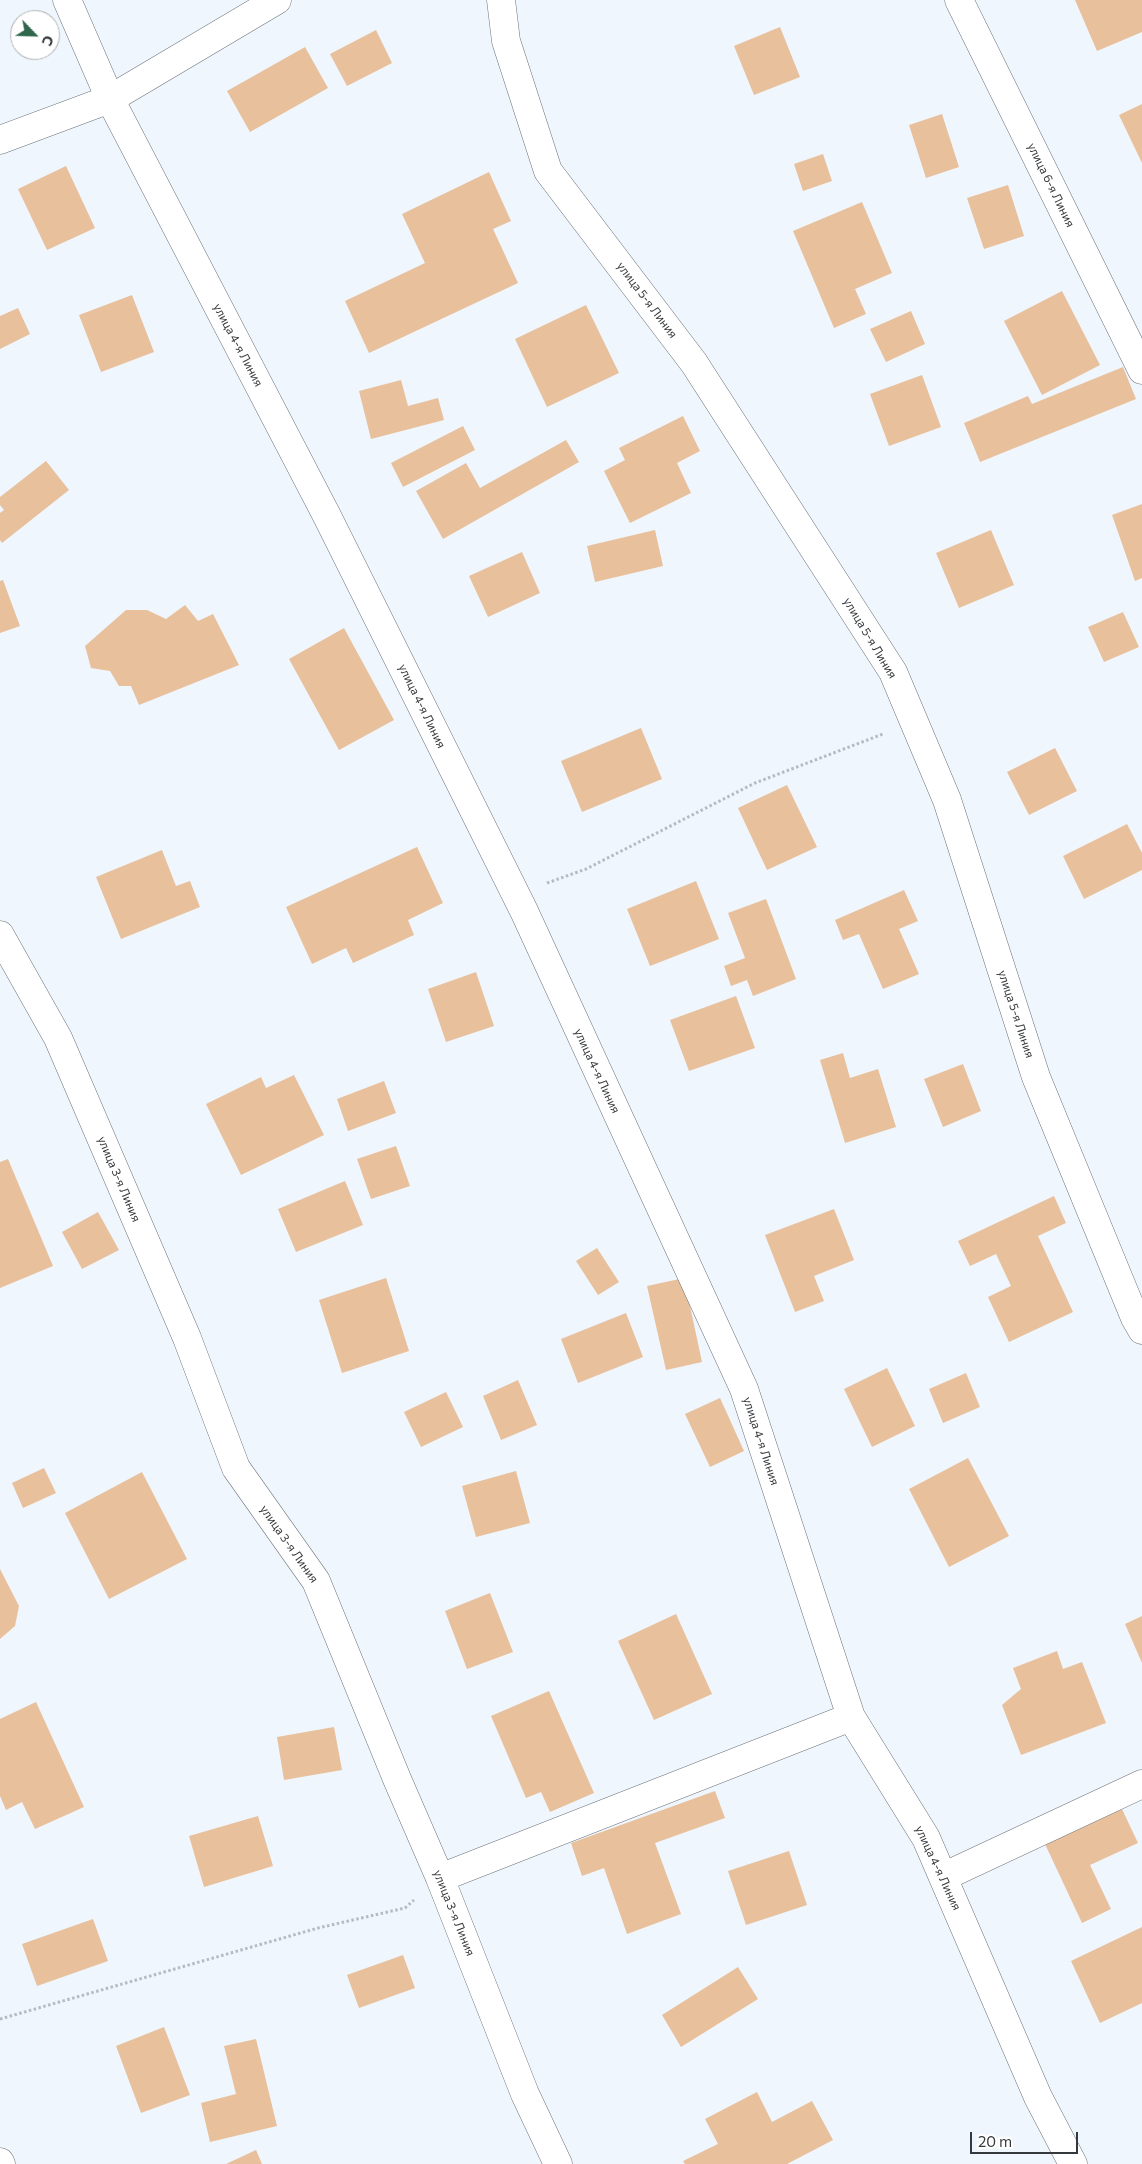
<!DOCTYPE html>
<html>
<head>
<meta charset="utf-8">
<style>
	body { margin:0 }
	#map { position:relative; width:1142px; height:2164px; overflow:hidden; background:#eff6fd; font-family:Commissioner,sans-serif }
	canvas { display:block }
	.north { position:absolute; left:10px; top:10px; width:50px; height:50px; box-sizing:border-box; background:#fff; border:1px solid #afb0b1; border-radius:50%; rotate:114deg; font-size:14px; font-weight:700; line-height:20px; text-align:center; color:#36393b }
	.north::after { content:''; display:block; margin:auto; width:18px; height:22px; background:#30664c; clip-path:polygon(50% 0,100% 100%,50% 72%,0 100%) }
	.scale { position:absolute; left:970px; top:2132px; width:108px; height:22px; box-sizing:border-box; border:2px solid #36393b; border-top:0; padding-left:6px; font-size:15px; line-height:18px; white-space:nowrap; color:#36393b; -webkit-text-stroke:4px #fff; paint-order:stroke }
</style>
</head>
<body>
<div id="map">
<canvas width="1142" height="2164"></canvas>
<div class="north">С</div>
<div class="scale">20 m</div>
</div>
<script>
const c = document.querySelector('canvas').getContext('2d');
c.lineJoin = 'round';
function paint(path, color) {
  c.fillStyle = color;
  c.fill(path, 'evenodd');
}
function shape(rows) {
  const path = new Path2D();
  for (const r of rows) {
    path.moveTo(r[0], r[1]);
    for (let i = 2; i < r.length; i += 2) path.lineTo(r[i], r[i + 1]);
  }
  return path;
}
function stroke(path, color, width, dash) {
  c.strokeStyle = color;
  c.lineWidth = width;
  c.lineCap = dash ? 'butt' : 'round';
  c.setLineDash(dash || []);
  c.stroke(path);
}
function write(font, color, halo, rows, align = 'center') {
  c.font = font + ' Commissioner,sans-serif';
  c.lineWidth = 4;
  c.setLineDash([]);
  c.textBaseline = 'middle';
  c.strokeStyle = halo;
  c.fillStyle = color;
  for (const [text, x, y, turn = 0] of rows) {
    c.save();
    c.translate(x, y);
    c.rotate((+turn || 0) * Math.PI / 180);
    c.textAlign = isNaN(turn) ? turn : align;
    if (halo) c.strokeText(text, 0, 0);
    c.fillText(text, 0, 0);
    c.restore();
  }
}
paint(shape([
	[1075,0,1142,0,1142,32,1097,51],
	[780,27,800,77,754,95,734,46],
	[376,30,392,63,347,86,330,54],
	[305,47,328,88,250,132,227,91],
	[1142,104,1142,163,1119,115],
	[942,114,959,167,926,178,909,125],
	[823,154,832,181,803,191,794,164],
	[66,166,95,228,47,250,18,189],
	[489,172,511,221,493,229,518,283,369,353,345,301,425,263,402,214],
	[1008,185,1024,236,984,249,967,198],
	[862,202,892,273,855,289,866,314,834,328,793,231],
	[1062,291,1100,365,1042,395,1004,321],
	[132,295,154,352,101,372,79,315],
	[586,305,619,373,547,407,515,339],
	[18,308,30,334,0,349,0,316],
	[911,311,925,344,886,362,870,329],
	[1123,367,1136,399,980,462,964,423,1028,396,1032,404],
	[922,375,941,427,889,446,870,394],
	[401,380,408,406,438,398,444,420,371,439,359,391],
	[683,416,700,451,677,463,691,493,630,523,604,471,625,460,619,448],
	[463,426,475,450,403,487,391,463],
	[566,440,579,462,443,539,416,491,466,463,480,488],
	[46,461,69,490,2,543,0,540,0,513,4,510,0,505,0,497],
	[1142,504,1142,578,1135,581,1112,515],
	[655,530,663,566,595,582,587,546],
	[991,530,1014,585,959,608,936,553],
	[522,552,540,593,488,617,469,576],
	[3,580,20,626,0,633,0,581],
	[185,605,198,621,213,614,239,665,139,705,131,686,119,686,110,671,91,668,85,646,126,610,147,610,166,619],
	[1123,612,1139,647,1104,662,1088,627],
	[344,628,394,720,339,750,289,659],
	[641,728,662,779,582,812,561,761],
	[1055,748,1077,791,1029,815,1007,772],
	[787,785,817,847,767,870,738,808],
	[1127,824,1142,853,1142,870,1084,899,1063,856],
	[417,847,443,903,408,920,414,935,353,963,346,948,312,964,286,907],
	[162,850,176,886,190,881,200,907,121,939,96,877],
	[696,881,719,939,650,966,627,909],
	[904,890,918,921,899,929,919,974,883,989,859,934,843,940,835,920],
	[766,899,796,979,753,996,747,980,731,986,724,966,745,958,728,913],
	[476,972,494,1026,446,1042,428,989],
	[736,996,755,1048,689,1071,670,1020],
	[843,1053,850,1078,878,1069,896,1127,845,1143,820,1060],
	[963,1064,981,1111,943,1127,924,1079],
	[294,1075,324,1135,241,1175,206,1104,261,1077,266,1088],
	[384,1081,396,1113,348,1131,337,1099],
	[396,1146,410,1186,371,1199,357,1159],
	[8,1159,53,1266,0,1288,0,1162],
	[345,1181,363,1225,296,1252,278,1209],
	[1054,1196,1066,1223,1038,1236,1073,1312,1009,1342,988,1297,1011,1286,996,1254,970,1266,958,1241],
	[834,1209,854,1260,814,1276,824,1301,795,1312,765,1235],
	[98,1212,119,1250,82,1269,62,1232],
	[597,1248,619,1282,598,1295,576,1261],
	[386,1278,409,1351,342,1373,319,1300],
	[684,1278,702,1362,666,1370,647,1286],
	[626,1313,643,1357,578,1383,561,1339],
	[887,1368,915,1426,872,1447,844,1389],
	[966,1373,980,1407,943,1423,929,1389],
	[518,1380,537,1425,501,1440,483,1396],
	[446,1392,463,1427,421,1447,404,1412],
	[720,1398,744,1451,710,1467,685,1414],
	[968,1458,1009,1536,949,1567,909,1489],
	[44,1468,56,1493,23,1508,12,1483],
	[516,1471,530,1523,476,1537,462,1486],
	[142,1472,187,1559,109,1599,65,1513],
	[0,1569,19,1606,15,1626,0,1639],
	[490,1593,513,1652,467,1669,445,1611],
	[676,1614,712,1694,654,1720,618,1641],
	[1142,1616,1142,1663,1125,1624],
	[1057,1651,1063,1669,1082,1662,1106,1723,1021,1755,1002,1705,1021,1689,1013,1668],
	[549,1691,594,1793,550,1812,541,1792,526,1798,491,1716],
	[36,1702,84,1807,35,1829,22,1802,6,1810,0,1796,0,1719],
	[334,1727,342,1770,284,1780,277,1737],
	[715,1791,725,1818,655,1843,681,1914,627,1934,604,1868,582,1876,571,1843],
	[1121,1807,1138,1843,1090,1865,1111,1909,1082,1923,1045,1844],
	[258,1816,273,1866,204,1887,189,1836],
	[789,1851,807,1905,746,1925,728,1871],
	[93,1919,108,1961,37,1986,22,1944],
	[1142,1927,1142,2003,1100,2023,1071,1961],
	[403,1955,415,1988,359,2008,347,1975],
	[738,1967,758,1999,681,2047,662,2015],
	[164,2027,190,2095,141,2113,116,2046],
	[256,2039,277,2126,210,2142,201,2103,236,2094,224,2046],
	[757,2092,772,2122,812,2101,833,2140,787,2164,685,2164,683,2161,718,2144,705,2119],
	[256,2150,262,2164,226,2164]
]), '#e8c09b');
const minor = shape([
	[67,0,110,99,327,516,524,911,744,1389,851,1717,926,1838,1038,2097,1073,2164],
	[501,0,506,41,548,171,694,363,893,672,947,800,1036,1077,1135,1318,1142,1330],
	[959,0,1142,370],
	[0,140,110,99,277,0],
	[0,935,58,1038,187,1338,236,1468,316,1581,397,1779,440,1878,525,2094,558,2164],
	[943,1877,1142,1784],
	[440,1878,851,1717],
	[0,2162,1,2164]
]);
stroke(minor, '#6d7379', 29);
stroke(shape([
	[547,883,586,869,755,783,883,734],
	[0,2019,318,1928,405,1908,414,1900]
]), '#b6bbc1', 3, [2.5, 2.5]);
stroke(minor, '#fff', 28);
write('12px', '#36393b', '#fff', [
	["улица 6-я Линия",1051,185,64],
	["улица 5-я Линия",647,300,53],
	["улица 4-я Линия",238,345,62],
	["улица 5-я Линия",870,638,59],
	["улица 4-я Линия",422,706,64],
	["улица 5-я Линия",1016,1014,72],
	["улица 4-я Линия",597,1071,65],
	["улица 3-я Линия",119,1179,67],
	["улица 4-я Линия",761,1441,72],
	["улица 3-я Линия",289,1544,55],
	["улица 4-я Линия",938,1868,65],
	["улица 3-я Линия",454,1913,68]
]);
</script>
</body>
</html>
